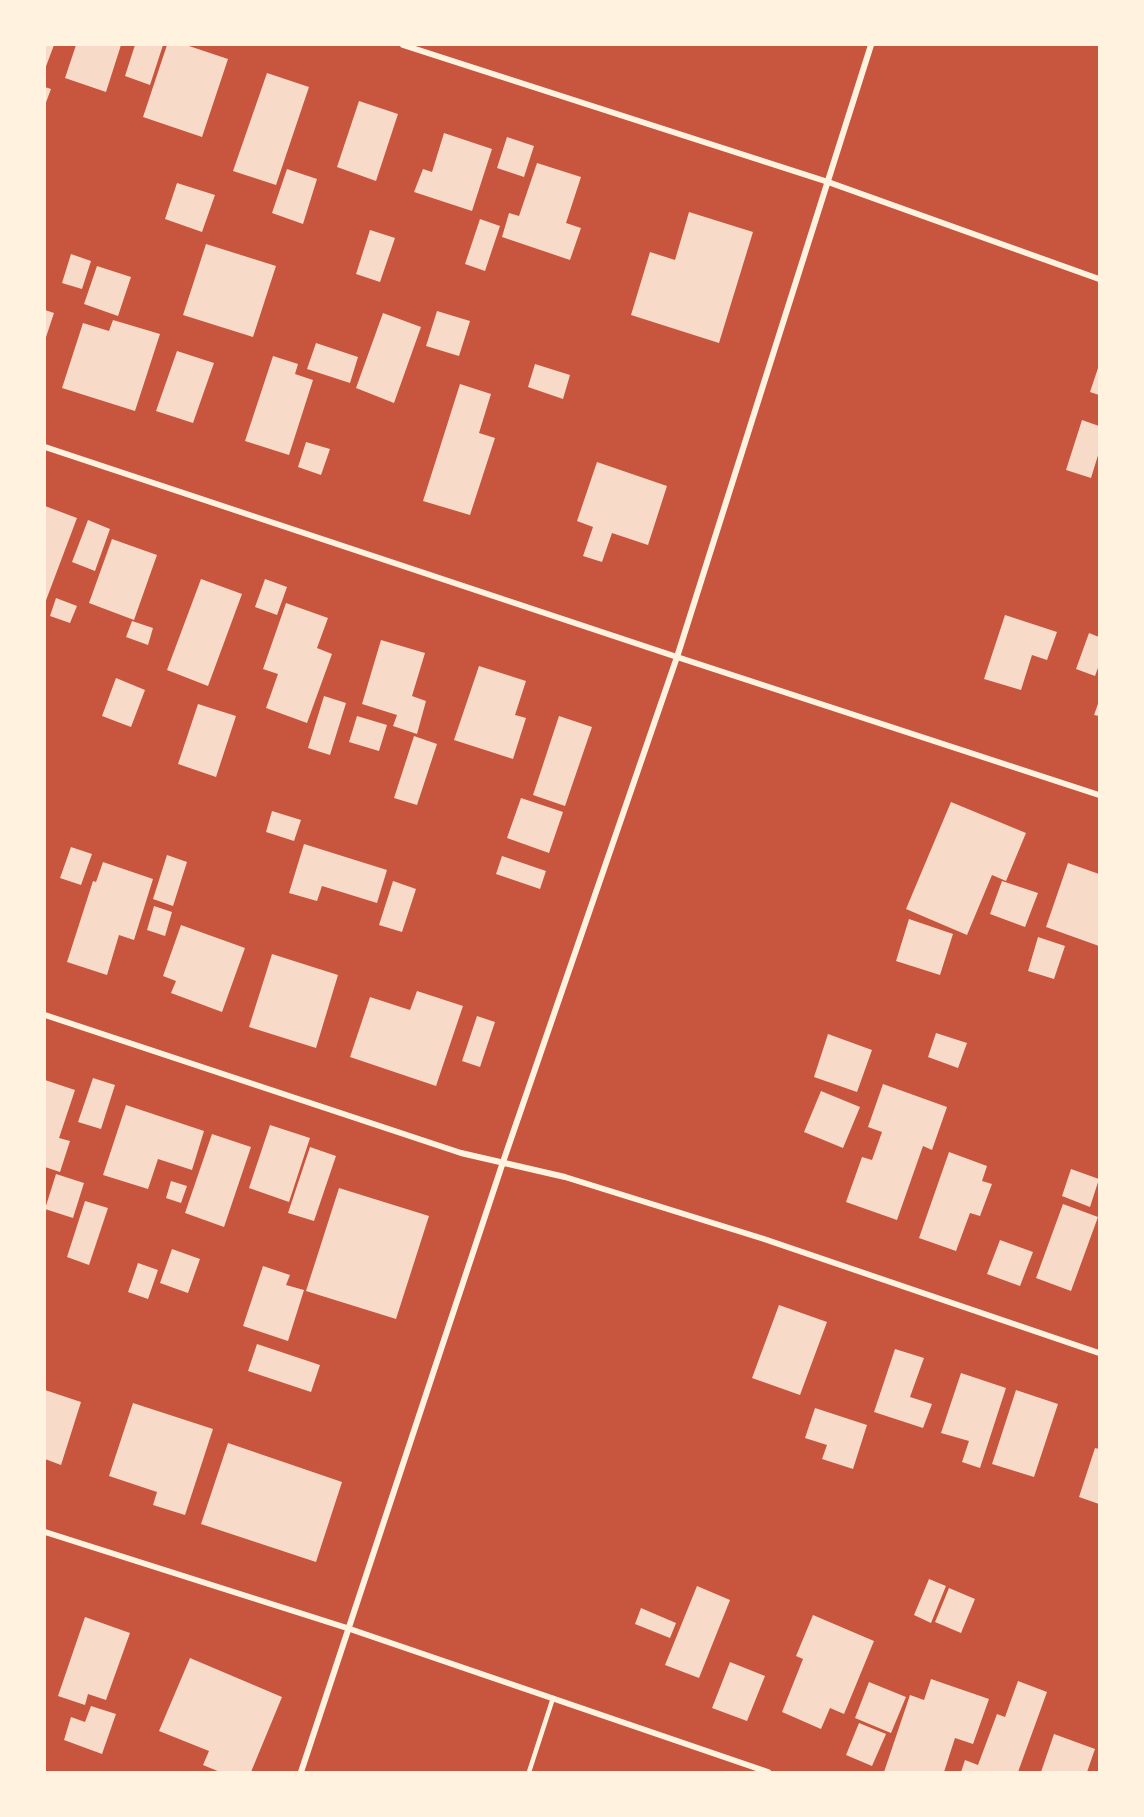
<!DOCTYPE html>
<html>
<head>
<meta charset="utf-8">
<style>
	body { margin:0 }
	#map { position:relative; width:1144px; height:1817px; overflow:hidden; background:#c8553d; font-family:"IBM Plex Serif",serif }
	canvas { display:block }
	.frame { position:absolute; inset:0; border:46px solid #fff3e0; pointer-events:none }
</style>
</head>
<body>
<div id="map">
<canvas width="1144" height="1817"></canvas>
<div class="frame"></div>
</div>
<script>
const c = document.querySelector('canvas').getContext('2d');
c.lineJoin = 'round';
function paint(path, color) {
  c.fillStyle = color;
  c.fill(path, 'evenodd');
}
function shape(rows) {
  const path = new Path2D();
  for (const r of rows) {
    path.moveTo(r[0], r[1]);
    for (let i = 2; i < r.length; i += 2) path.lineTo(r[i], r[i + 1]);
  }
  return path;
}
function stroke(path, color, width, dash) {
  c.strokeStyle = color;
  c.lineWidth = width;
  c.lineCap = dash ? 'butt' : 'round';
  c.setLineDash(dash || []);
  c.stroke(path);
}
paint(shape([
	[45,45,54,45,45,69],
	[76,45,121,45,106,92,65,78],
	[135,45,163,45,150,85,125,76],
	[167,45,186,45,228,59,202,137,143,117],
	[267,73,309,87,276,185,233,171],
	[45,87,51,89,45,105],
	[359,101,398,114,376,181,337,167],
	[444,133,492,149,472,211,414,192,423,169,432,172],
	[507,137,534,146,524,177,497,168],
	[537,163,581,177,566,223,581,228,570,260,502,237,509,213,519,216],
	[287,169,317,179,303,224,272,213],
	[177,183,215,195,202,232,165,219],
	[689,212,753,232,719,343,631,315,650,252,675,260],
	[480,219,500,226,485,271,465,264],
	[370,230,395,238,380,282,356,274],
	[206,244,276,266,253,337,183,315],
	[71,254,91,261,82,289,62,283],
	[97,266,131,277,118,316,84,304],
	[45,310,54,313,45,340],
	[437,311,470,321,459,356,426,346],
	[383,313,421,327,394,403,356,388],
	[113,320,160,334,135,411,62,388,83,323,109,331],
	[316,343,358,357,350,383,307,369],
	[177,351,214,363,193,423,156,411],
	[273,356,298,364,295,374,313,380,289,455,245,441],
	[535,364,570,375,563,399,528,387],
	[1099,365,1099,395,1090,392],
	[460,384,491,394,479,433,495,438,470,515,423,501],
	[1082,420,1099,426,1099,452,1091,478,1066,470],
	[306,442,330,449,321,475,298,467],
	[597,462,667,486,648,545,612,533,602,562,583,556,593,527,577,521],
	[45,506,77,518,45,603],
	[88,520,110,529,95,571,72,562],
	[112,539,157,555,134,620,89,603],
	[201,579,242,594,208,686,167,670],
	[265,579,287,587,277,615,255,607],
	[56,598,77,606,70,623,50,616],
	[286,603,328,618,317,648,332,654,307,723,266,708,278,674,263,669],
	[1005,615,1057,632,1047,660,1032,655,1021,690,984,679],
	[132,621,153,628,148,645,126,637],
	[1089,633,1099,637,1099,665,1095,676,1076,669],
	[381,640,425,653,412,696,426,701,417,734,393,726,397,715,362,704],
	[479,666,526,681,515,715,526,718,513,759,454,740],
	[116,678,145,690,131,727,102,716],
	[324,696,346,703,330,755,308,748],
	[1099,701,1099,716,1094,715],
	[198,704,236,716,216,777,178,764],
	[357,716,387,725,379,751,349,742],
	[559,716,592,727,565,806,533,795],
	[414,736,437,744,417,805,394,798],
	[521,798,563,812,549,853,507,838],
	[951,802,1026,833,1006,881,992,875,967,935,906,909],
	[272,811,301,820,294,841,266,832],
	[304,844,387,870,377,903,322,886,317,901,289,893],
	[71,847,92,854,81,885,60,878],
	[167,855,187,862,173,906,153,899],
	[502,856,546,871,540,889,496,874],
	[103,862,153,879,134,940,119,935,107,975,67,962,93,881,96,882],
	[1068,863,1099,874,1099,946,1046,927],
	[393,881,416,889,402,932,379,925],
	[1002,881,1038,893,1025,927,990,914],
	[154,906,172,912,165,936,147,930],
	[909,919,953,934,940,975,896,961],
	[181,925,245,948,222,1012,171,993,176,981,163,976],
	[1038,937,1065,946,1054,979,1028,971],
	[272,954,338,975,316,1048,249,1027],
	[417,991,463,1006,436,1086,350,1057,370,997,410,1010],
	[477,1016,495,1022,480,1067,462,1061],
	[936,1033,967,1043,958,1068,928,1057],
	[828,1034,872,1050,857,1092,814,1077],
	[93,1078,115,1085,101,1129,78,1122],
	[45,1080,75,1090,59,1138,70,1141,60,1172,45,1167],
	[883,1084,947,1107,932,1150,923,1146,897,1220,846,1202,862,1157,872,1160,882,1132,868,1127],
	[821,1091,860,1107,843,1148,804,1132],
	[126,1105,204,1131,192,1170,158,1159,148,1189,103,1175],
	[270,1125,310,1138,289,1202,249,1188],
	[212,1134,251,1147,224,1227,185,1213],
	[310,1147,336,1156,314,1221,288,1213],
	[949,1152,987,1166,982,1181,992,1184,980,1216,970,1213,956,1251,919,1238],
	[1071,1169,1099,1179,1090,1207,1062,1196],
	[56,1174,84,1183,73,1218,45,1209],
	[171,1181,187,1186,181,1203,166,1198],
	[339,1188,429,1216,396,1319,306,1291],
	[85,1201,108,1208,89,1265,67,1257],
	[1063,1204,1098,1217,1071,1291,1036,1278],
	[1000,1240,1033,1252,1020,1286,987,1274],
	[172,1249,200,1259,188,1293,160,1283],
	[138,1263,158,1270,148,1299,128,1292],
	[263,1266,290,1275,286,1285,304,1290,288,1341,243,1326],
	[779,1305,827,1322,800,1395,752,1378],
	[257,1344,320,1365,311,1392,248,1371],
	[895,1349,924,1358,910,1397,932,1404,923,1428,874,1412],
	[961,1373,1006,1388,980,1468,962,1462,969,1441,941,1433],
	[45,1390,81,1402,61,1465,45,1459],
	[1016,1390,1058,1404,1034,1477,992,1464],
	[133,1403,213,1429,185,1515,153,1505,157,1492,109,1476],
	[815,1408,867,1425,853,1469,822,1459,827,1445,805,1438],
	[228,1443,342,1482,316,1562,201,1524],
	[1095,1448,1099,1449,1099,1504,1079,1497],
	[929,1579,946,1586,931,1623,914,1615],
	[697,1586,730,1600,699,1678,665,1665],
	[949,1588,975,1599,961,1633,935,1622],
	[641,1608,676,1623,670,1638,635,1624],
	[813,1615,874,1641,844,1714,830,1708,821,1729,782,1712,803,1659,796,1656],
	[85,1617,130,1633,106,1700,88,1694,85,1705,58,1696],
	[190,1658,282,1697,251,1772,220,1772,203,1765,209,1751,159,1731],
	[730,1662,765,1676,747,1721,712,1708],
	[931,1679,989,1699,973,1744,955,1738,944,1772,884,1772,910,1695,924,1700],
	[1018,1681,1047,1692,1018,1772,961,1772,965,1760,978,1765,997,1714,1005,1717],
	[869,1682,906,1697,891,1733,855,1718],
	[91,1706,116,1714,102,1754,64,1740,71,1717,85,1722],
	[859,1723,886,1734,872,1766,846,1755],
	[1054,1734,1095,1749,1087,1772,1041,1772]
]), '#f7dbc8');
stroke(shape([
	[529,1772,553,1698]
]), '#fff3e0', 4.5);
stroke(shape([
	[403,45,828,182,1099,279],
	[45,447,677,657,1099,795],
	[45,1015,461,1153,565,1177,764,1239,1099,1353],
	[45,1532,347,1628,768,1772],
	[301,1772,503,1162,677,657,871,45]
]), '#fff3e0', 6);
</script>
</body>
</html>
